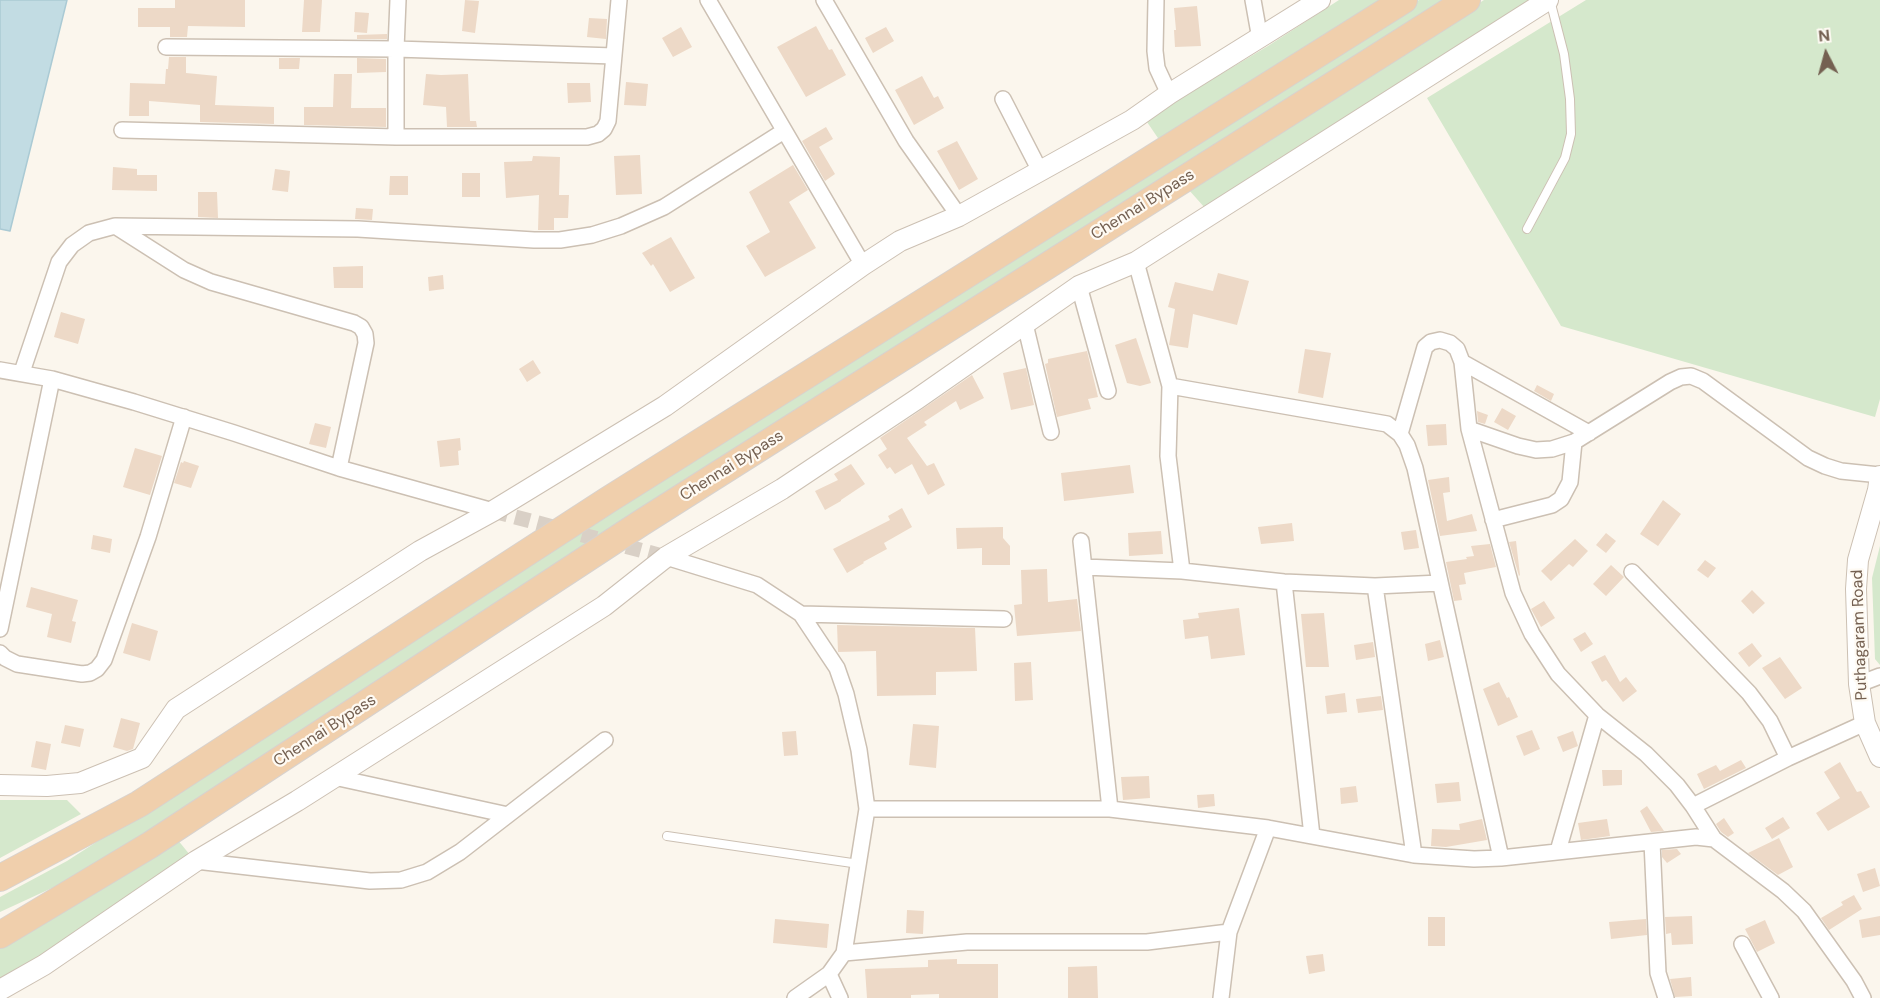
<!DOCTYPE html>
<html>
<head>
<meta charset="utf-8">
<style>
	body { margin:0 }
	#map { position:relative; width:1880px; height:998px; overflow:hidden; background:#fbf6ed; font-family:"DM Sans",sans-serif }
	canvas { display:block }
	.north { position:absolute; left:1796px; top:24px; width:60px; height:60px; -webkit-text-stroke:4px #fefaf3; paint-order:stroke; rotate:354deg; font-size:16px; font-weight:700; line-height:24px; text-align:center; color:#746051 }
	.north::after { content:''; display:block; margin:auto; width:21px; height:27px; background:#746051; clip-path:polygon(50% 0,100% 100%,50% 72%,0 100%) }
</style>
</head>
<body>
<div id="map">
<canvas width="1880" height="998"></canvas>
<div class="north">N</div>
</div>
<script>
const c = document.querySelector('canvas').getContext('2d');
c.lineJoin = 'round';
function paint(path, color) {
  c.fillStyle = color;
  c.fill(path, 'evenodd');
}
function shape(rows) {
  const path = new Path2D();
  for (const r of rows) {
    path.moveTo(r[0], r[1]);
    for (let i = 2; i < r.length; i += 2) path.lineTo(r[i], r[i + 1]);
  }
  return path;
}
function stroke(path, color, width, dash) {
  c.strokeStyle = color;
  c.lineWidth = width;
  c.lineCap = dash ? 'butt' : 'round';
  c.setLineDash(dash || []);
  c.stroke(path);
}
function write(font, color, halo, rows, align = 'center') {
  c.font = font + ' "DM Sans",sans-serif';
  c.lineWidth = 4.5;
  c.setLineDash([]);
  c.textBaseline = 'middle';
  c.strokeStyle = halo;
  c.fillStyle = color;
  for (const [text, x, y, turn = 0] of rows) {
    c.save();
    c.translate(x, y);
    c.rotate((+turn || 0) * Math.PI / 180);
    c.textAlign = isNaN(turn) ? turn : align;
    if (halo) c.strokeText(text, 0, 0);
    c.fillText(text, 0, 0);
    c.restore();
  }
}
paint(shape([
	[1339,0,1387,0,1160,141,1147,122,1179,99,1268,46],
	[1419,0,1451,0,78,876,0,912,0,897,67,861,404,644],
	[1484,0,1530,0,1205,208,1188,189],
	[1586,0,1880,0,1880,399,1875,417,1561,326,1427,98],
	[1880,546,1880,665,1875,659,1872,578],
	[0,800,67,800,81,814,0,858],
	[177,839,190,855,39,959,0,981,0,948]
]), '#d5e8cc');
const water = shape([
	[0,0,67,0,10,231,0,229,0,0]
]);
paint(water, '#c2dce3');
stroke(water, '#aacad4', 1.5);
paint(shape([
	[175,0,245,0,245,27,188,26,187,37,170,37,170,27,138,27,138,8,175,8],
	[304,0,322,0,320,32,302,32],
	[465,0,479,1,475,33,462,31],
	[1197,6,1201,46,1175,47,1174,30,1176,30,1174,8],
	[355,12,369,13,367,33,354,32],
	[589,18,607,19,606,39,587,37],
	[816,26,829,50,832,49,846,75,806,97,777,47],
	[681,27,692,47,673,57,662,38],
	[886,27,894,41,873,53,865,38],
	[387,34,387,39,357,39,357,35],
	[169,57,186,57,186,73,217,76,215,105,274,107,274,124,200,122,200,105,149,101,149,116,129,116,130,83,165,84,166,69,168,69],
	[279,58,300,58,299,69,279,69],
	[357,58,386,59,386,72,357,73],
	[334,74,352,74,351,108,386,108,386,127,304,125,304,107,333,107],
	[426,74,441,75,468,74,470,121,476,121,477,127,447,127,446,107,423,105],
	[922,76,934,98,938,96,944,108,914,125,895,90],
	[626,82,648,84,646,106,624,105],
	[567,83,590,83,591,102,568,103],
	[826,127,833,139,819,147,835,174,825,181,802,141],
	[957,141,978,179,959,190,937,151],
	[640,155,642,194,616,195,614,156],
	[533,156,560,157,559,195,569,195,568,218,554,218,554,230,538,230,539,195,506,198,504,162,532,161],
	[793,165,808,190,789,202,816,248,765,277,746,246,770,232,749,192],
	[113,167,137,169,137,175,157,175,157,191,112,190],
	[275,169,290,171,288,192,272,190],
	[462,173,480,173,480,197,462,197],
	[390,176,408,176,408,195,389,195],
	[198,192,217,192,218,218,198,217],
	[356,208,373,209,372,220,355,219],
	[671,237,695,278,670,292,653,264,651,266,642,253],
	[363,266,363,288,334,288,333,267],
	[1218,273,1249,281,1237,325,1193,314,1188,348,1169,345,1175,309,1168,307,1175,282,1213,291],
	[443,275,444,289,429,291,428,277],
	[61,312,85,319,78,344,54,337],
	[1136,338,1151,383,1140,386,1127,383,1115,345],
	[1305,349,1331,353,1323,398,1298,393],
	[1087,351,1098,397,1088,399,1091,409,1057,417,1045,364,1048,363,1048,359],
	[533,360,541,373,527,382,519,369],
	[1026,368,1034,405,1011,410,1003,373],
	[972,375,984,398,960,410,956,401,924,422,927,425,907,438,927,466,934,463,945,485,928,495,912,464,895,474,890,467,887,469,878,455,887,449,880,438],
	[1537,385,1554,394,1551,401,1534,391],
	[1502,408,1516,416,1508,430,1494,422],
	[1477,411,1488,415,1485,424,1478,422],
	[315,423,331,427,326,448,309,444],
	[1446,424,1447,445,1428,446,1426,425],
	[460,438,461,450,458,451,459,465,440,467,437,441],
	[135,448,162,456,150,495,123,487],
	[184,461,199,466,191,488,174,483,181,462,183,463],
	[851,464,865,484,841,500,841,501,825,510,815,491,838,480,834,474],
	[1130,465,1134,493,1064,501,1061,473],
	[1449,477,1450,492,1443,493,1447,521,1472,514,1477,531,1440,536,1428,480],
	[1663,500,1681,514,1658,546,1640,534],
	[902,508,912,527,884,543,887,549,863,562,864,563,847,573,833,549,890,520,888,516],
	[1292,523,1294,541,1261,544,1258,527],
	[1003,527,1003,538,1010,546,1010,565,982,565,982,548,957,549,956,528],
	[1416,530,1419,548,1404,550,1401,532],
	[1161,531,1163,554,1129,556,1128,533],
	[1606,533,1616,541,1606,553,1596,545],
	[93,535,112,539,110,553,91,549],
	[1575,539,1588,551,1573,567,1569,564,1551,581,1541,571],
	[1516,541,1520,575,1519,576,1509,542],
	[1490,544,1496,567,1464,573,1466,584,1459,585,1462,600,1454,601,1446,562,1467,559,1466,557,1474,556,1471,546],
	[1705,560,1716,568,1708,578,1697,570],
	[1611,565,1624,577,1606,596,1593,584],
	[1047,569,1048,602,1077,599,1081,631,1017,636,1014,605,1022,604,1021,570],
	[31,587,78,600,72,621,76,622,71,643,47,637,52,614,26,607],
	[1752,590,1765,603,1753,614,1741,601],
	[1544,601,1555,618,1541,627,1531,609],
	[1239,608,1245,655,1211,659,1208,636,1185,639,1183,620,1199,618,1198,613],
	[1324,613,1329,667,1306,667,1301,614],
	[132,623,158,631,150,661,123,653],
	[837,625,975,628,977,671,936,672,936,695,877,696,876,651,838,652],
	[1585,632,1593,644,1581,652,1573,639],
	[1440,640,1444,657,1428,661,1425,644],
	[1373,642,1375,657,1356,660,1354,645],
	[1752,643,1762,656,1749,667,1738,653],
	[1605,655,1620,682,1626,677,1637,691,1623,702,1606,680,1602,682,1591,662],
	[1780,657,1802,688,1785,699,1762,668],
	[1031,662,1033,700,1015,701,1014,663],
	[1499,682,1507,698,1509,697,1518,717,1498,726,1483,689],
	[1345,693,1347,712,1327,714,1325,696],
	[1381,696,1383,710,1358,713,1356,699],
	[121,718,140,723,133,749,127,751,113,747],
	[913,724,939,726,936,768,909,765],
	[65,725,84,729,80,747,61,743],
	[1532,730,1540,749,1524,756,1516,736],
	[796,731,798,755,784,756,782,732],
	[1573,731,1578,746,1563,752,1557,737],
	[36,741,51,744,46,770,31,767],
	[1741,760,1746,768,1704,789,1697,774,1716,765,1720,771],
	[1840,762,1857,792,1861,791,1870,807,1828,831,1816,813,1840,798,1824,772],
	[1602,770,1622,770,1622,785,1603,786],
	[1149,776,1150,798,1123,800,1121,777],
	[1459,782,1461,801,1437,803,1435,784],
	[1356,786,1358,802,1341,804,1340,788],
	[1214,794,1215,806,1198,808,1197,795],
	[1647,806,1664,831,1651,832,1640,811],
	[1783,817,1790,828,1772,839,1765,828],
	[1724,818,1734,833,1728,837,1721,832,1716,824],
	[1482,819,1487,840,1446,847,1431,846,1432,829,1460,830,1459,824],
	[1607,819,1610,836,1581,840,1578,823],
	[1779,838,1793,867,1778,875,1748,853],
	[1677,849,1681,854,1667,863,1662,857,1662,850],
	[1875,868,1880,886,1863,892,1857,874],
	[1854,895,1862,909,1829,930,1821,918,1843,905,1841,902],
	[907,910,924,911,923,934,906,933],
	[1692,916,1693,944,1672,945,1671,933,1666,934,1665,917],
	[1880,916,1880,935,1862,938,1859,920],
	[1428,917,1445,917,1445,946,1428,946],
	[775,919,829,924,827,948,773,943],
	[1646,919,1647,935,1611,939,1609,922],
	[1765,920,1775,943,1757,952,1745,929],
	[1323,954,1325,971,1309,974,1306,956],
	[957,959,957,964,998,964,998,998,939,998,939,994,911,995,911,998,867,998,865,969,928,967,928,960],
	[1097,966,1098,998,1068,998,1068,967],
	[1691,977,1692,996,1675,997,1670,979]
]), '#edd9c7');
stroke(shape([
	[493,511,666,557]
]), '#d9d0c6', 15, [15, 8]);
const service = shape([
	[1527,229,1565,158,1571,134,1570,99,1564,54,1550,0],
	[667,836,859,864]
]);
const minor = shape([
	[708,0,863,265],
	[824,0,906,141,959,216],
	[1156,0,1155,51,1157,68,1169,94],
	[1253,0,1260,39],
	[166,47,396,49,614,56],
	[1003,99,1040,171],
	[122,130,396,137,587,137,598,134,604,129,608,121,619,0],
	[396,137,396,49,398,0],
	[115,226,184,270,211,282,354,323,361,327,365,334,366,343,339,468],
	[1136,262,1170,386,1168,456,1182,571],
	[1079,286,1108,391],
	[1025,324,1051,432],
	[1462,362,1589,433],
	[0,370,52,379,134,402,234,433,339,468,493,511],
	[22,372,59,262,72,245,89,233,115,226,358,229,534,240,560,240,592,235,621,226,664,207,784,131],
	[1170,386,1387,424,1400,434,1407,445,1415,468,1501,858],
	[1469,429,1518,446,1536,450,1552,449,1574,442,1670,382,1681,377,1691,376,1703,381,1808,458,1825,466,1841,471,1880,475],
	[1400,434,1425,347,1431,342,1440,340,1450,343,1457,349,1462,362,1469,429,1513,593,1532,634,1558,674,1597,715,1646,754,1677,785,1693,806,1714,839],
	[1493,520,1552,505,1561,499,1570,482,1574,442],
	[1081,541,1110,809],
	[666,557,757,585,801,614,837,668,846,694,859,750,867,809,844,953,829,974,795,998],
	[1084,567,1182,571,1284,582,1375,586,1414,855],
	[1632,572,1749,693,1770,721,1788,758],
	[1284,582,1312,836],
	[1375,586,1440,583],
	[801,614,1004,619],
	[0,629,52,379],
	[0,653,5,658,17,664,82,674,90,673,97,669,104,660,148,537,184,417],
	[1859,684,1880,676],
	[334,777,508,815],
	[1693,806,1788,758,1865,723],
	[867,809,1110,809,1268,828,1414,855,1474,859,1501,858,1696,837,1714,839,1783,891,1804,911,1854,981,1863,998],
	[1652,842,1658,973,1666,998],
	[1558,851,1597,715],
	[196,861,370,881,401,880,427,872,460,852,605,740],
	[1742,944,1771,998],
	[844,953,967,942,1147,942,1229,932],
	[829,974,840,998],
	[1221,998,1229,932,1268,828]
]);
const tertiary = shape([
	[1880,476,1878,490,1858,560,1856,589,1859,684,1865,723,1880,757],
	[0,785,47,786,80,783,142,758,176,709,420,551,493,511,665,406,863,265,900,241,959,216,1132,120,1169,94,1320,0],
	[0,990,44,965,196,861,297,801,604,606,666,557,782,489,917,399,1079,286,1136,262,1548,0]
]);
const trunk = shape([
	[0,878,139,804,608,500,1404,0],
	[0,935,150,845,641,523,1467,0]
]);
stroke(service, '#ccc0b3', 10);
stroke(minor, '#ccc0b3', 18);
stroke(tertiary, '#ccc0b3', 22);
stroke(trunk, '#d8d2ce', 28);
stroke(service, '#fff', 8);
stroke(minor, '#fff', 15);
stroke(tertiary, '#fff', 20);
stroke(trunk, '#f0cfac', 26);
write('16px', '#746051', '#fefaf3', [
	["Chennai Bypass",1143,205,-32],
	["Chennai Bypass",732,466,-32],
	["Puthagaram Road",1860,635,-92],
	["Chennai Bypass",325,731,-33]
]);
</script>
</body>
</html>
